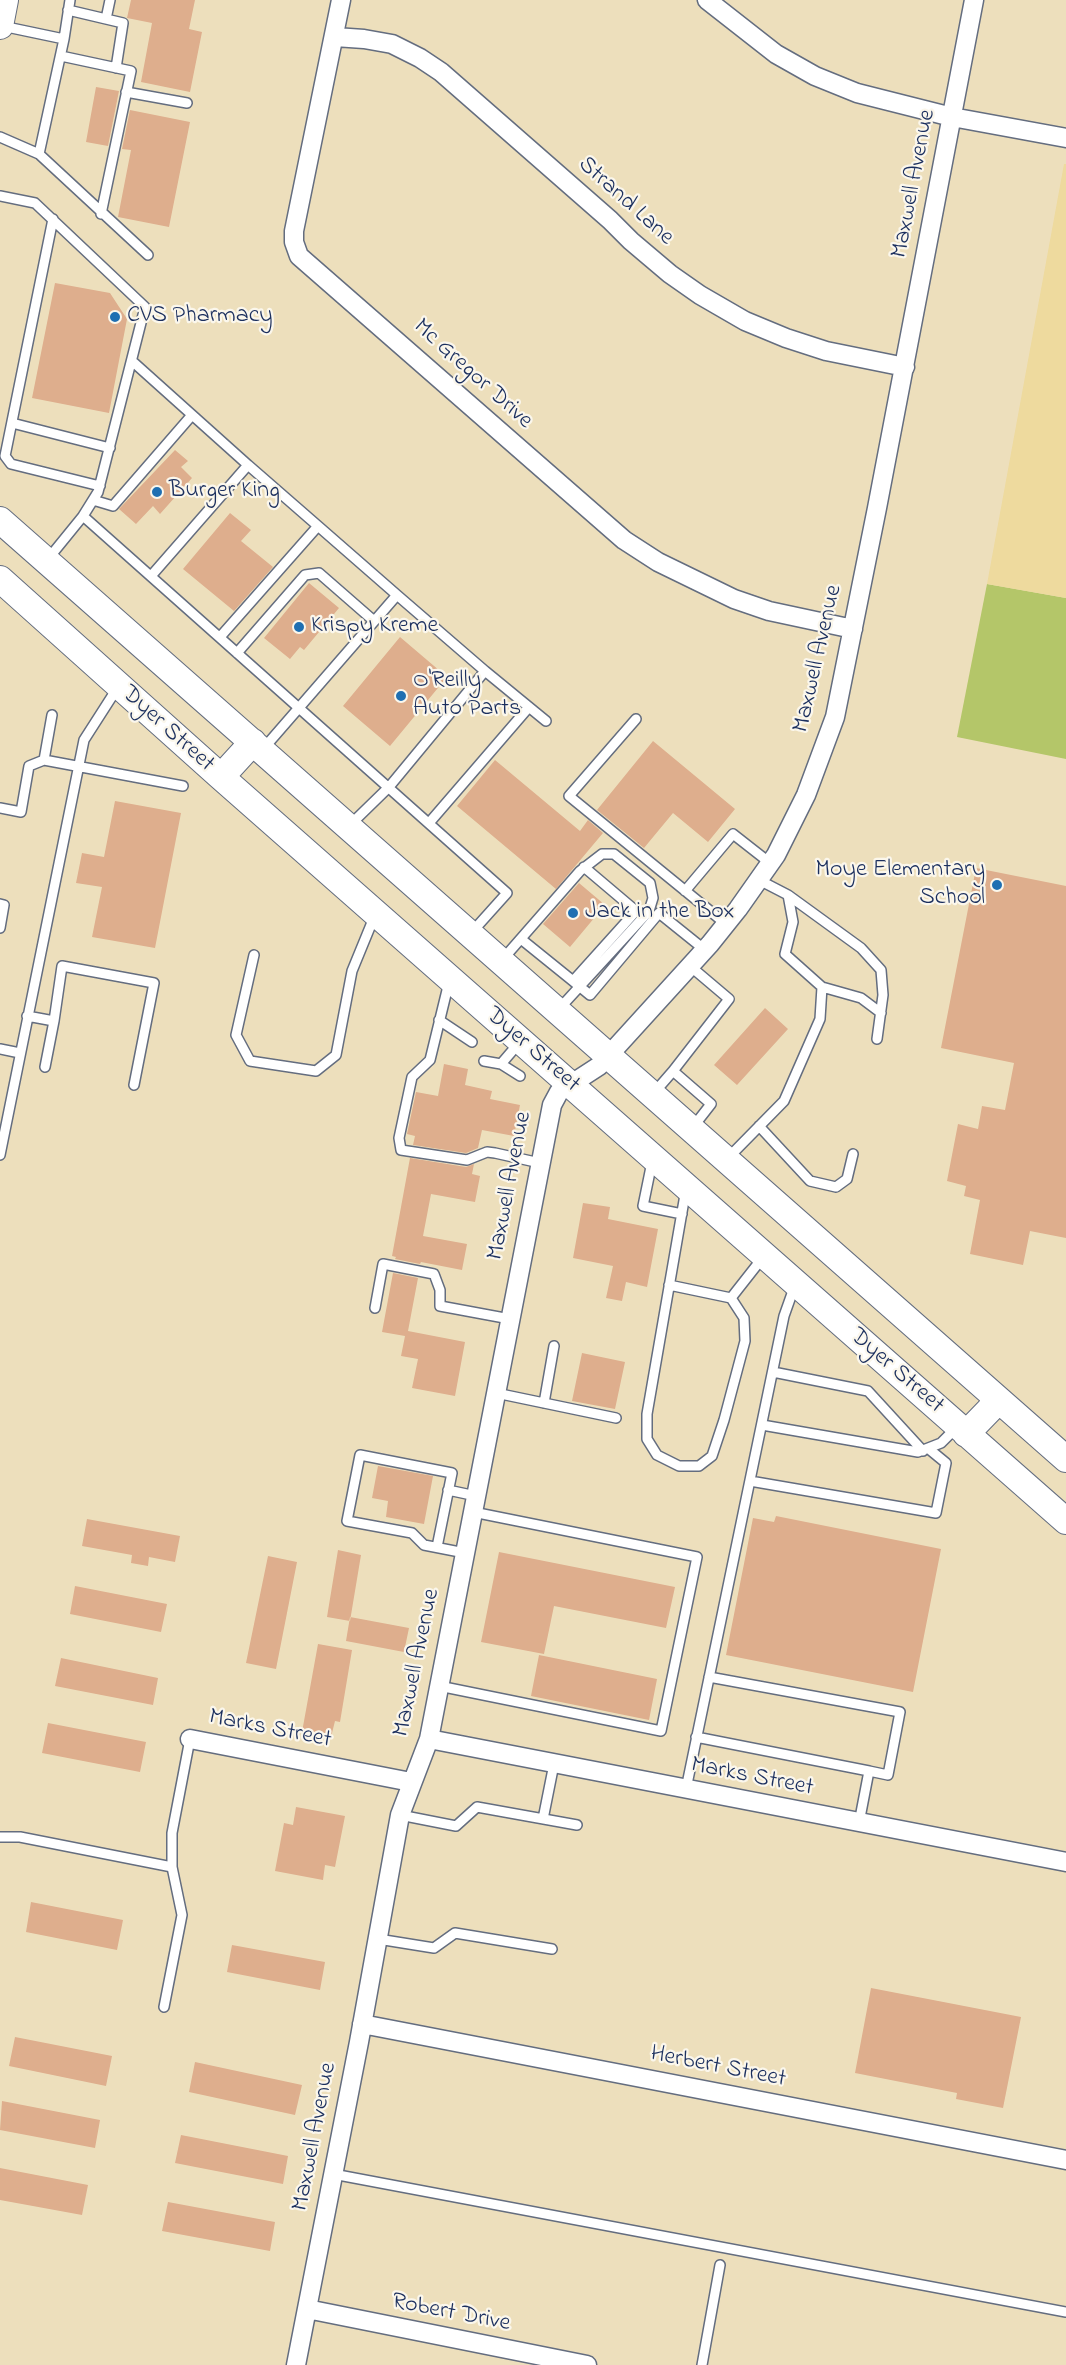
<!DOCTYPE html>
<html>
<head>
<meta charset="utf-8">
<style>
	body { margin:0 }
	canvas { display:block; background:#eddfbc }
</style>
</head>
<body>
<canvas width="1066" height="2365"></canvas>
<script>
const c = document.querySelector('canvas').getContext('2d');
c.lineJoin = 'round';
function paint(path, color) {
  c.fillStyle = color;
  c.fill(path, 'evenodd');
}
function shape(rows) {
  const path = new Path2D();
  for (const r of rows) {
    path.moveTo(r[0], r[1]);
    for (let i = 2; i < r.length; i += 2) path.lineTo(r[i], r[i + 1]);
  }
  return path;
}
function stroke(path, color, width, dash) {
  c.strokeStyle = color;
  c.lineWidth = width;
  c.lineCap = dash ? 'butt' : 'round';
  c.setLineDash(dash || []);
  c.stroke(path);
}
function write(font, color, halo, rows, align = 'center') {
  c.font = font + ' "Indie Flower",sans-serif';
  c.lineWidth = 4.5;
  c.setLineDash([]);
  c.textBaseline = 'middle';
  c.strokeStyle = halo;
  c.fillStyle = color;
  for (const [text, x, y, turn = 0] of rows) {
    c.save();
    c.translate(x, y);
    c.rotate((+turn || 0) * Math.PI / 180);
    c.textAlign = isNaN(turn) ? turn : align;
    if (halo) c.strokeText(text, 0, 0);
    c.fillText(text, 0, 0);
    c.restore();
  }
}
paint(shape([
	[987,584,1066,598,1066,759,957,737]
]), '#b4c669');
paint(shape([
	[1064,164,1066,164,1066,598,987,584]
]), '#eeda9e');
paint(shape([
	[131,0,195,0,189,29,202,32,190,92,141,82,152,23,127,18],
	[96,87,119,91,108,146,86,142],
	[130,110,190,122,169,227,118,217,131,150,122,149],
	[55,283,110,293,127,319,109,413,32,398],
	[175,450,188,461,181,467,192,478,160,514,153,506,136,524,119,509],
	[230,513,251,530,241,541,273,567,234,611,183,569],
	[309,583,339,608,304,650,300,647,290,659,264,638],
	[400,637,447,677,390,746,343,706],
	[653,741,735,809,708,842,673,813,644,848,597,810],
	[495,760,580,831,588,820,603,833,556,889,457,806],
	[115,801,181,813,155,948,92,937,102,887,76,883,82,853,104,857],
	[976,868,1066,886,1066,1238,1030,1231,1023,1265,970,1254,980,1200,964,1196,966,1186,947,1181,958,1124,978,1129,982,1106,1005,1110,1014,1063,941,1048],
	[579,883,605,905,570,947,543,924],
	[765,1008,788,1029,737,1085,714,1065],
	[444,1064,468,1069,465,1085,492,1091,490,1099,520,1105,514,1136,482,1130,478,1148,466,1153,413,1145,415,1136,407,1134,416,1092,438,1096],
	[410,1158,466,1167,474,1164,472,1174,480,1176,475,1202,431,1194,423,1236,467,1244,462,1270,421,1262,420,1264,395,1259,396,1257,392,1256],
	[583,1203,610,1207,608,1219,658,1229,647,1287,626,1282,622,1301,606,1298,613,1266,573,1258],
	[393,1273,418,1278,408,1331,465,1342,455,1396,412,1388,418,1359,401,1356,405,1336,382,1332],
	[582,1353,625,1362,615,1409,572,1401],
	[378,1466,433,1476,424,1524,386,1517,388,1501,372,1498],
	[776,1516,941,1549,913,1692,726,1655,753,1518,774,1522],
	[87,1519,180,1536,175,1562,149,1557,148,1566,131,1563,132,1555,82,1546],
	[338,1550,361,1555,350,1621,327,1617],
	[499,1552,675,1587,666,1628,554,1606,544,1654,481,1642],
	[268,1556,297,1562,276,1669,246,1663],
	[75,1586,167,1604,161,1632,70,1614],
	[350,1617,409,1628,404,1652,346,1641],
	[318,1644,352,1650,340,1722,335,1721,331,1737,302,1732],
	[539,1655,657,1679,649,1720,531,1696],
	[61,1658,158,1678,153,1705,55,1686],
	[48,1723,146,1742,140,1772,42,1753],
	[296,1807,345,1816,335,1867,325,1865,323,1880,275,1871,284,1823,293,1825],
	[31,1902,123,1920,117,1950,26,1932],
	[232,1945,325,1962,320,1990,227,1972],
	[871,1988,1021,2017,1003,2108,956,2099,957,2093,855,2073],
	[15,2037,112,2056,106,2086,9,2066],
	[195,2062,302,2085,295,2115,189,2092],
	[2,2101,100,2120,95,2148,0,2130],
	[181,2135,288,2156,283,2184,175,2163],
	[0,2168,88,2185,82,2215,0,2200],
	[168,2202,275,2222,270,2251,162,2231]
]), '#deae8d');
const service = shape([
	[68,10,123,23,116,68],
	[106,19,110,0],
	[64,39,70,0],
	[61,56,131,71,101,214],
	[126,92,187,103],
	[0,137,39,154,64,39,2,26],
	[39,154,148,255],
	[0,196,35,203,145,307,98,492,83,516],
	[53,219,5,456,11,464,100,486],
	[132,361,248,465,151,576],
	[12,423,110,448],
	[93,500,113,506,192,415],
	[48,559,83,516,507,893,472,932],
	[220,637,318,526,248,465],
	[237,653,305,575,319,573,374,621],
	[485,671,546,721],
	[52,715,44,760,183,786],
	[636,719,569,796,726,924],
	[264,748,397,595,318,526],
	[0,808,21,812,29,766,44,760],
	[429,823,529,707],
	[350,825,389,787,485,671,397,595],
	[584,867,636,911,573,981,590,995,659,913,705,950],
	[685,891,733,834,770,863],
	[788,895,861,948,881,970,883,995,877,1039],
	[0,904,4,905,0,928],
	[521,939,573,981],
	[254,955,236,1035,250,1061,316,1071,336,1055,352,971,375,915],
	[503,959,580,871,602,854,614,854,650,883,653,898,649,911,559,1009],
	[690,966,729,999,673,1071,711,1104,693,1127],
	[449,982,430,1060,412,1077,399,1138,401,1150,467,1160,487,1152,495,1153,540,1163],
	[822,987,861,998,881,1013],
	[27,1016,54,1021,45,1067],
	[439,1020,472,1042],
	[54,1021,62,966,154,983,134,1085],
	[519,1043,501,1064,520,1076],
	[0,1049,20,1053],
	[484,1061,501,1064],
	[653,1094,673,1071],
	[759,1126,810,1181,836,1187,847,1179,853,1154],
	[0,1155,84,740,118,687],
	[728,1158,784,1101,820,1019,822,987,785,954,793,922,788,895,759,880],
	[652,1162,643,1206,682,1214],
	[686,1189,647,1414,647,1439,657,1455,679,1466,699,1466,712,1456,724,1420,745,1341,744,1318,731,1298,764,1256],
	[669,1285,731,1298],
	[375,1308,383,1264,434,1274,440,1290,440,1306,510,1319],
	[773,1372,868,1391,923,1451],
	[496,1393,616,1418],
	[544,1403,554,1346],
	[762,1425,918,1452,941,1443,956,1428],
	[750,1481,936,1513,946,1463,929,1449],
	[448,1490,476,1496],
	[437,1547,452,1473,360,1455,347,1521,412,1533,424,1545,465,1553],
	[709,1677,900,1712,888,1775,869,1771],
	[439,1686,661,1731,697,1557,473,1512],
	[696,1737,869,1771,859,1823],
	[686,1789,784,1316,795,1285],
	[400,1815,456,1826,477,1807,577,1825],
	[543,1819,554,1764],
	[0,1837,20,1837,172,1867],
	[378,1939,434,1948,455,1933,552,1949],
	[164,2007,182,1915,172,1867,172,1833,190,1739],
	[333,2174,1066,2312],
	[702,2365,720,2265]
]);
const minor = shape([
	[341,0,294,231,294,242,299,256,624,540,658,562,734,599,769,611,853,629],
	[707,0,776,54,815,76,857,93,952,117,1066,138],
	[335,37,364,39,392,44,420,58,441,72,610,220,631,241,670,274,700,295,745,321,786,338,826,351,905,367],
	[190,1739,411,1782],
	[429,1739,1066,1862],
	[362,2024,1066,2160],
	[307,2309,587,2365],
	[296,2365,359,2042,400,1815,429,1739,552,1105,559,1092,599,1066,710,944,738,909,776,855,806,795,835,717,877,508,974,0]
]);
const secondary = shape([
	[0,26,5,0],
	[0,520,1066,1459],
	[0,579,221,777,1066,1521],
	[221,777,253,742],
	[966,1434,999,1400]
]);
stroke(service, '#646d7f', 12);
stroke(minor, '#646d7f', 21);
stroke(secondary, '#646d7f', 28);
stroke(service, '#fff', 9);
stroke(minor, '#fff', 18);
stroke(secondary, '#fff', 26);
for (const [x, y, r, color] of [
	[115,317,6,"#1f6fb2"],
	[157,492,6,"#1f6fb2"],
	[299,627,6,"#1f6fb2"],
	[401,696,6,"#1f6fb2"],
	[997,885,6,"#1f6fb2"],
	[573,913,6,"#1f6fb2"]
]) {
  const dot = new Path2D();
  dot.arc(x, y, r, 0, 2 * Math.PI);
  c.fillStyle = color;
  c.fill(dot);
  stroke(dot, '#fbf7ec', 2);
}
write('24px', '#1b2f5e', '#fbf7ec', [
	["Maxwell Avenue",915,184,-79],
	["Strand Lane",625,202,42],
	["Mc Gregor Drive",472,375,42],
	["Maxwell Avenue",819,659,-77],
	["Dyer Street",167,730,42],
	["Dyer Street",532,1051,41],
	["Maxwell Avenue",511,1186,-79],
	["Dyer Street",896,1372,41],
	["Maxwell Avenue",418,1663,-78],
	["Marks Street",270,1730,11],
	["Marks Street",752,1778,11],
	["Herbert Street",718,2068,11],
	["Maxwell Avenue",316,2137,-79],
	["Robert Drive",451,2314,11]
]);
write('24px', '#1b2f5e', '#fbf7ec', [
	["CVS Pharmacy",127,317],
	["Burger King",169,492],
	["Krispy Kreme",311,627],
	["O'Reilly",413,682],
	["Auto Parts",413,710],
	["Moye Elementary",985,871,"right"],
	["School",985,899,"right"],
	["Jack in the Box",585,913]
], 'left');
</script>
</body>
</html>
